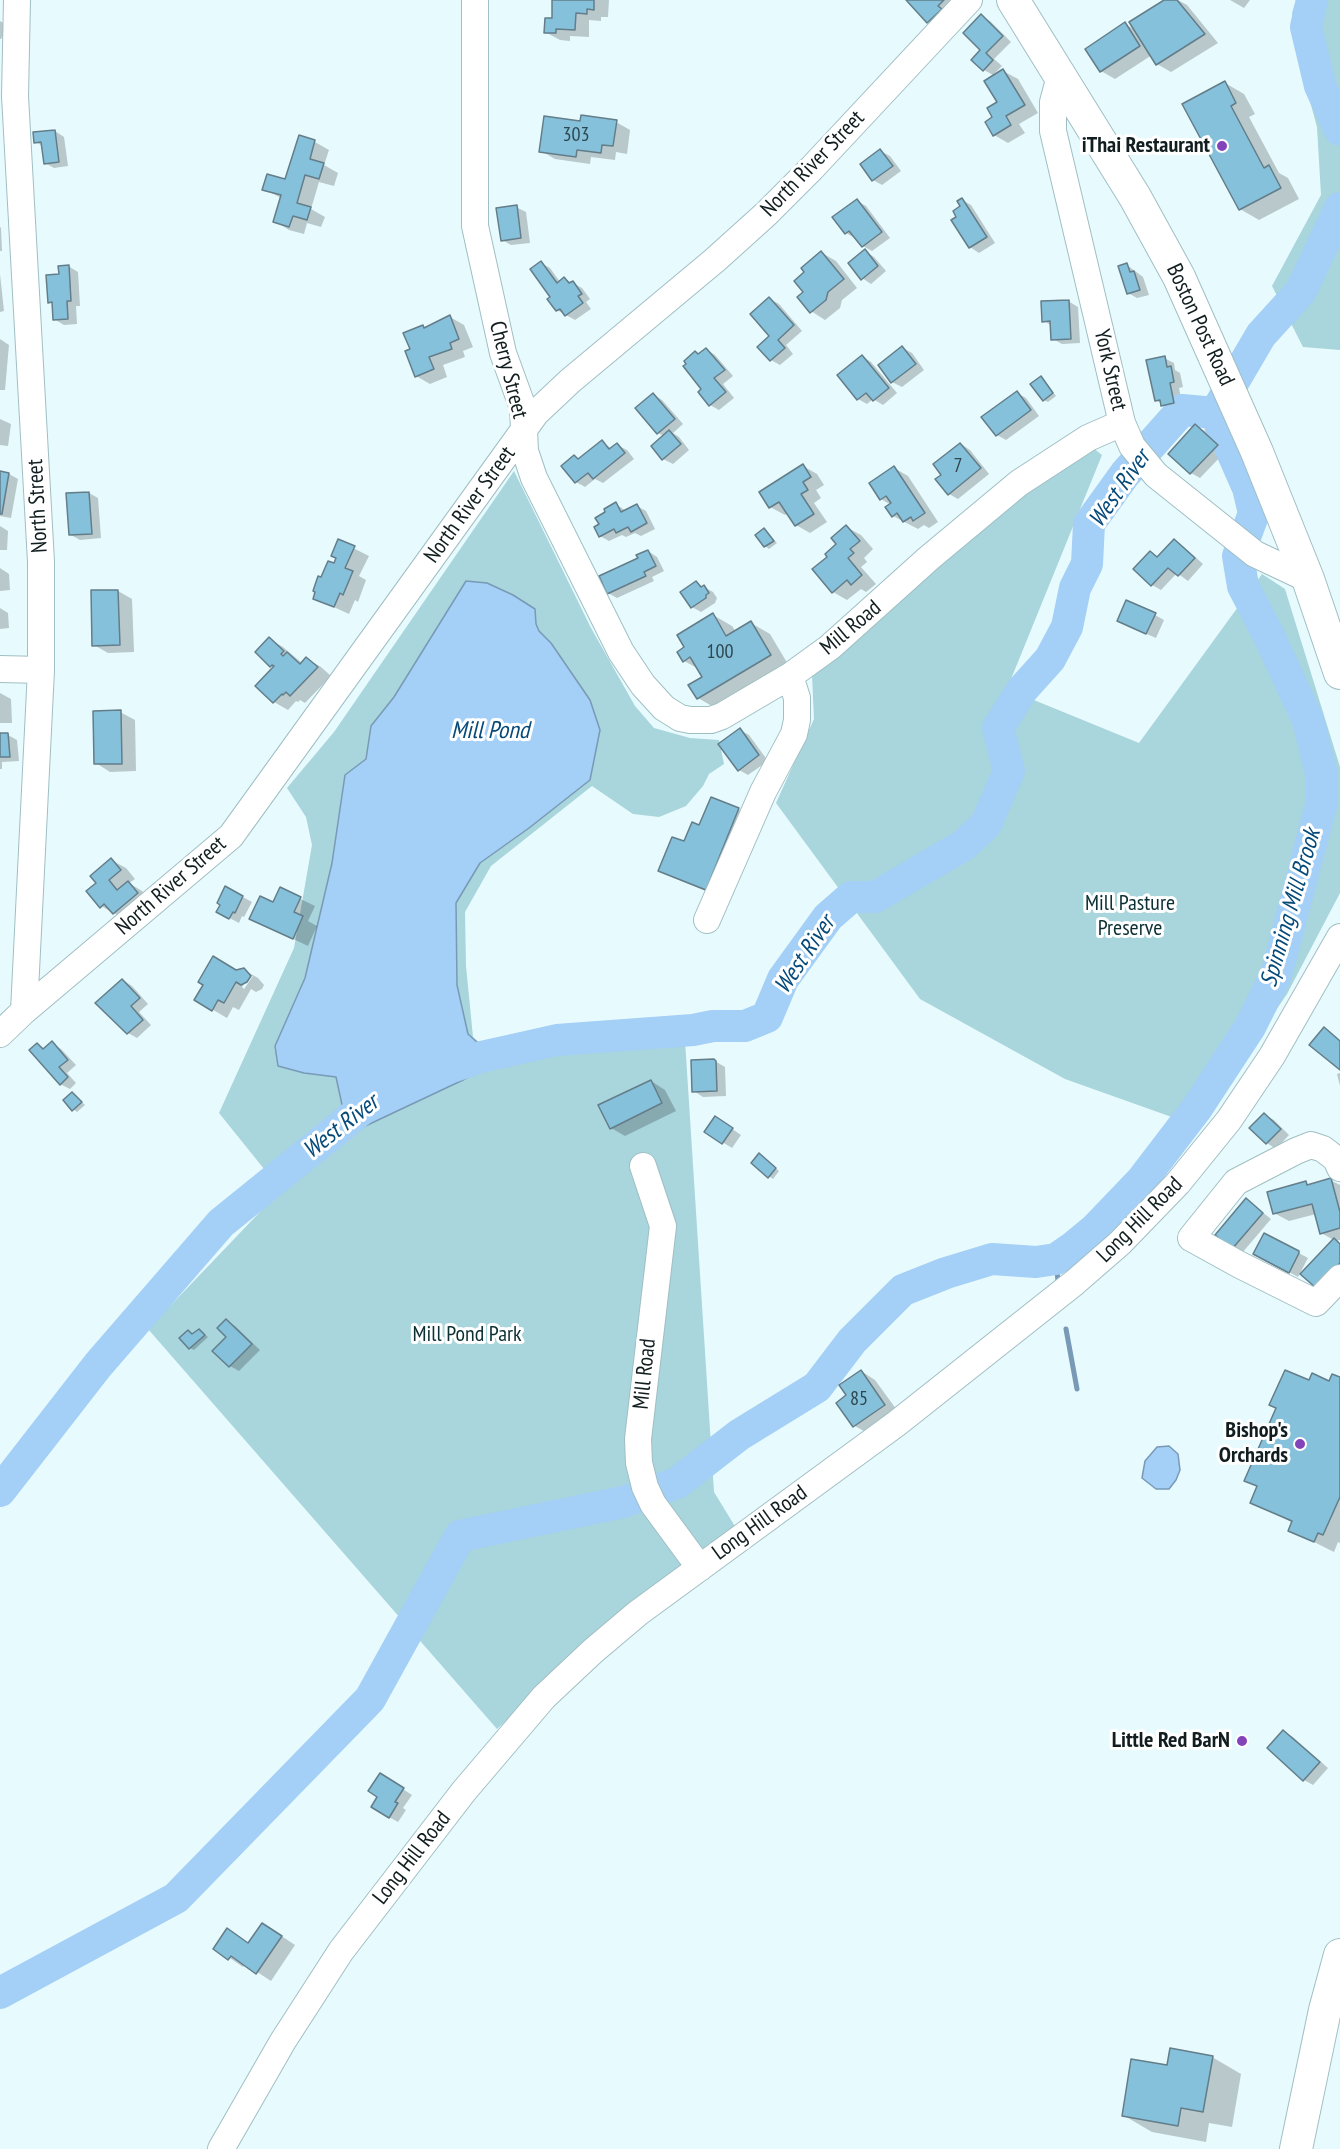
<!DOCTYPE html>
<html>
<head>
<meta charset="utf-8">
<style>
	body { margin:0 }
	canvas { display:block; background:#e7fafd }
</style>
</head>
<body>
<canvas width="1340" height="2149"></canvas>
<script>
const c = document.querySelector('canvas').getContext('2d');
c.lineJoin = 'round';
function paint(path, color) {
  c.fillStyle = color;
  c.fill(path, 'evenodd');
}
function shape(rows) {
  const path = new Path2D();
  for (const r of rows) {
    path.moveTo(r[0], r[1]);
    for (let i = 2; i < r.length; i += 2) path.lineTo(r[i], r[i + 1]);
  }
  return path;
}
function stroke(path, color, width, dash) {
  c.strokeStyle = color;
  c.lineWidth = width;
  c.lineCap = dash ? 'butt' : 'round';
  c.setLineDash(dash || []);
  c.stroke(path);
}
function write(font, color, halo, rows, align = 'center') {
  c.font = font + ' "PT Sans Narrow",sans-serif';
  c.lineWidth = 6;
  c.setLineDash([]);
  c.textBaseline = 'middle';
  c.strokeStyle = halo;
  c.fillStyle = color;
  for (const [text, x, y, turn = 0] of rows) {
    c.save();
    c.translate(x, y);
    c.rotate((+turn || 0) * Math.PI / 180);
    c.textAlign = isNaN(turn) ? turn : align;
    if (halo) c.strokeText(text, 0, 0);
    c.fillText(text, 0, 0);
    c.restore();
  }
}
paint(shape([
	[1296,0,1340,0,1340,350,1303,347,1272,286,1321,195,1317,127,1296,50,1292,13],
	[1092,447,1102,455,1007,689,1139,743,1262,574,1285,589,1340,767,1340,893,1287,994,1197,1126,1065,1079,920,999,776,803,814,719,812,675,973,527],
	[514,471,591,628,635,706,654,728,690,738,719,740,724,764,709,774,703,786,686,806,659,817,633,814,592,786,491,866,465,912,466,966,473,1037,489,1051,544,1038,684,1025,714,1492,736,1528,547,1683,497,1729,148,1329,281,1190,219,1113,294,948,312,845,306,817,287,788,334,732]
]), '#a9d5dc');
const water = shape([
	[466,581,487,583,513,595,535,609,536,624,539,631,551,643,590,700,600,730,590,780,529,828,480,863,456,903,457,985,468,1034,479,1044,482,1069,463,1080,359,1129,344,1114,336,1077,304,1073,278,1066,275,1046,305,978,332,863,345,775,366,759,371,726,394,697,466,581],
	[1169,1446,1178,1454,1180,1470,1176,1480,1169,1489,1156,1489,1142,1478,1145,1461,1157,1447,1169,1446]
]);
paint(water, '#a4cff6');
stroke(water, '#789ab6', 1.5);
paint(shape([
	[554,0,609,0,608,17,601,17,601,21,589,20,589,37,570,36,570,41,560,40,545,32,553,20],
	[908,0,969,0,942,30,928,22],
	[1167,0,1178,0,1187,5,1218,43,1171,72,1157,64,1152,55,1115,79,1101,71,1125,24,1137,31],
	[1230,0,1250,0,1244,8],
	[981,16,990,21,1011,42,994,59,1002,66,993,75,984,70],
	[0,21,8,26,1,39,0,39],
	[1003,71,1018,79,1038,113,1019,124,1025,133,1008,143,994,135,994,118,999,103],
	[1225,83,1244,94,1255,114,1249,117,1279,173,1288,178,1299,199,1259,220,1240,209],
	[616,122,630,130,627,154,616,152,615,160,591,157,590,164,555,159,541,151,582,123],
	[55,131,64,137,68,166,54,168,45,163,43,146,35,142],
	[300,137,315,142,329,150,324,165,338,173,334,186,319,182,311,209,325,217,321,227,307,223,304,234,289,230,275,221,281,198,264,189,286,181],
	[880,151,890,156,901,171,882,185,873,180],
	[962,200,971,205,995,243,979,253,970,247,953,220,958,217,962,207],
	[857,201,866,206,890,238,872,251,863,246,856,237,855,238,846,233],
	[516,207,526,212,530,243,511,245,502,240],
	[0,227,1,228,2,251,0,251],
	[865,251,874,257,886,271,871,284,862,278],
	[822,253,836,261,857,288,842,300,840,308,825,320,811,311,805,292],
	[541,263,550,268,560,282,565,279,582,288,590,299,586,302,591,309,575,320,557,310],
	[1127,265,1143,277,1149,295,1137,298,1128,293],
	[68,266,78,272,80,306,76,306,77,324,64,325,54,319,53,304,49,302,61,276],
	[0,274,4,311,0,312],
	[770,299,779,304,802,331,786,345,793,354,780,365,771,360,759,347,772,336],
	[1068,301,1078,307,1080,343,1062,344,1053,339,1052,326,1044,321],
	[450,317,464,325,473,347,463,351,465,357,443,365,447,377,430,384,416,376,412,350,423,327,426,329],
	[0,339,9,345,5,390,0,390],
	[903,348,912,353,924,370,902,387,892,382],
	[706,349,715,355,733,376,723,384,734,398,719,410,710,405,703,389,699,355],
	[862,356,871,362,897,393,883,405,873,399,867,404,858,399],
	[1164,358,1174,363,1175,370,1180,373,1183,387,1179,388,1183,408,1171,410,1156,400],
	[1041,378,1045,381,1056,396,1048,402,1044,400],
	[1017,393,1026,398,1039,416,1006,440,997,435],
	[653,394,662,400,683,424,673,433,679,437,689,450,673,464,663,459,664,436,658,433],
	[0,419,11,424,8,446,0,445],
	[1195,426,1205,431,1226,451,1200,478,1191,473,1170,454],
	[602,442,612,449,617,445,627,450,634,459,603,483,595,479,585,487,576,482,574,457,579,460],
	[961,444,970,450,989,474,958,499,949,494,944,475],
	[803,466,817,474,824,485,816,490,821,498,814,503,827,522,810,533,796,525,788,513,785,515,770,507],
	[894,468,908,476,938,522,929,528,924,525,918,529,893,516,891,505,881,499],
	[0,472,9,474,18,479,11,518,0,516],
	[89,493,98,498,101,538,80,540,71,535],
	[616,504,626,511,637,506,646,511,655,529,641,536,635,533,626,537,622,535,609,541,600,536,601,525,607,513],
	[0,526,8,531,7,550,0,550],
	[846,527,861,535,873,549,864,558,867,562,861,567,876,584,866,592,861,589,847,600,833,592,829,557],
	[765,530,777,543,769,549,765,546],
	[339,541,369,556,359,576,366,580,358,602,355,600,349,614,314,598,322,579,335,565],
	[1174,541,1183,546,1203,564,1188,581,1177,573,1161,590,1152,585,1135,569,1151,553,1158,557],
	[648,551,657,557,664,571,652,577,654,581,617,598,608,593],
	[0,568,9,574,10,590,0,591],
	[696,583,713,592,717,598,715,603,701,612,692,607],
	[118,591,132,599,134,652,108,653,94,645],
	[0,608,8,613,9,628,0,629],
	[713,615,732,626,736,632,751,623,770,634,789,666,717,709,698,698,704,678,699,669,684,661,686,648],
	[1155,615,1164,620,1156,638,1128,626],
	[269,639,283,647,302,663,307,659,321,667,331,676,305,703,300,700,298,702,296,701,288,710,274,702,274,668,271,666],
	[0,693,11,699,12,723,0,723],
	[120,712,135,720,136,771,110,772,96,763],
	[740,730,749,735,768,761,748,775,739,770],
	[0,735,8,735,17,740,19,761,2,762,2,769,0,769],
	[738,809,752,818,720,897,674,878,660,870,700,827],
	[111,860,126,868,135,879,129,883,142,891,151,901,128,921,101,906,98,883],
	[226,888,252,902,244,917,242,916,239,923,218,912],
	[280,889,315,906,308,921,317,926,308,946,251,919,274,904],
	[244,970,258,978,264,985,262,989,256,992,251,989,239,1010,233,1007,227,1018,196,1000,205,985,236,971],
	[249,976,253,976,244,989,242,987],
	[123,980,132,986,148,1004,139,1012,151,1025,137,1038,128,1033],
	[52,1043,61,1049,76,1065,67,1073,76,1083,70,1089,60,1084,37,1044,45,1049],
	[713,1060,725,1067,726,1096,703,1097,694,1091],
	[1340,1073,1340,1086,1337,1074],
	[651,1081,665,1090,676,1111,625,1136,611,1128],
	[73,1094,85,1105,77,1112,73,1109],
	[1265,1115,1274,1120,1289,1135,1276,1149,1267,1143,1252,1128],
	[725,1124,741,1135,732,1148,706,1132],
	[764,1158,779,1171,773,1179,769,1176],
	[1330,1180,1340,1185,1340,1240,1336,1241,1340,1243,1340,1277,1326,1292,1334,1240,1321,1233,1316,1214,1289,1221,1274,1213,1305,1183,1310,1186],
	[1247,1200,1271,1219,1242,1253,1233,1248],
	[1265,1235,1308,1258,1298,1277,1255,1253],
	[226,1321,235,1326,260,1350,239,1371,230,1366],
	[199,1330,208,1337,194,1350,190,1348,189,1332,193,1334],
	[861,1371,875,1380,899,1413,869,1434,855,1426,838,1403,848,1396],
	[1340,1379,1340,1543,1338,1542,1334,1552,1290,1530,1293,1523,1252,1502,1258,1487,1246,1480,1310,1382,1330,1383],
	[1284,1732,1293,1737,1328,1768,1313,1785,1304,1780],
	[389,1780,412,1795,403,1808,406,1810,398,1822,389,1817,379,1797],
	[277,1933,295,1945,271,1981,245,1964,243,1967,215,1948,242,1939,249,1944],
	[1212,2057,1241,2074,1232,2127,1209,2123,1206,2142,1152,2132,1123,2115]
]), '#0003');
stroke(shape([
	[1056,1259,1058,1282],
	[1066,1329,1077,1389]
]), '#789ab6', 5);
stroke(shape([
	[1312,0,1306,27,1320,86,1340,130],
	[1217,410,1261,335,1301,291,1340,208],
	[442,1070,481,1057,557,1040,693,1030,713,1026,745,1026,767,1017,783,979,828,917,851,897,875,897,964,845,986,824,1009,771,998,728,1022,690,1050,659,1067,627,1075,588,1087,564,1089,524,1125,474,1182,410,1215,413],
	[0,1491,98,1365,221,1223,367,1105,385,1093],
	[0,1993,176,1898,370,1699,460,1536,623,1502,677,1483,739,1435,817,1387,852,1341,903,1290,946,1273,992,1259,1036,1262,1056,1259,1072,1248,1095,1229,1142,1180,1197,1108,1250,1027,1276,975,1322,802,1322,776,1308,720,1269,636,1243,586,1238,556,1254,513,1248,488,1215,413]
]), '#a4cff6', 32);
const building = shape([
	[552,0,594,0,594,10,587,9,587,14,576,13,575,30,556,29,556,33,544,33,545,18,552,18,552,0],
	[906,0,944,0,938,6,942,9,927,23,906,0],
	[1164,0,1177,0,1205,34,1156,65,1129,22,1164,0],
	[981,14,1003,36,986,53,993,60,983,71,971,60,980,50,963,33,981,14],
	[1125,22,1140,46,1100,72,1085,49,1125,22],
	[1003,69,1025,105,1006,116,1011,125,993,136,985,122,992,117,987,108,997,102,984,81,1003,69],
	[1225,81,1236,103,1231,106,1264,168,1269,165,1281,188,1239,210,1182,104,1225,81],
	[581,115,617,120,613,146,602,145,601,153,577,150,576,157,539,152,544,116,580,121,581,115],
	[55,130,59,162,44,164,41,142,34,143,33,132,55,130],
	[299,135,315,140,310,159,324,163,319,179,305,175,297,203,311,207,307,220,293,216,289,227,273,222,281,195,262,190,267,174,285,179,299,135],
	[880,149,893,166,872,181,860,164,880,149],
	[962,198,987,237,969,248,951,220,956,217,953,211,960,206,957,201,962,198],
	[857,199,882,232,862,247,849,231,845,234,832,217,857,199],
	[517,205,521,238,501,241,496,208,517,205],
	[865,249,878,266,861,280,848,263,865,249],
	[821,251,844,279,828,292,826,300,810,313,797,297,803,292,794,281,804,272,801,268,821,251],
	[541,261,557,283,564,277,569,283,573,281,582,294,578,296,583,303,565,316,560,309,556,311,547,299,550,297,530,269,541,261],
	[1127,263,1130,272,1134,271,1140,290,1127,294,1118,266,1127,263],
	[69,265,71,301,67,301,68,319,53,320,52,302,48,303,46,275,59,274,58,266,69,265],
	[769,297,794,325,778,340,785,348,770,361,757,347,769,336,750,314,769,297],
	[1069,300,1071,339,1051,340,1050,321,1042,322,1041,301,1069,300],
	[450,315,459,339,450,343,452,349,429,357,434,369,415,377,405,351,410,349,403,333,423,325,424,328,450,315],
	[902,346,916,364,891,383,878,365,902,346],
	[706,348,725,370,714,378,726,392,709,406,698,392,701,389,683,366,686,364,684,361,695,351,698,354,706,348],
	[862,355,889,388,873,401,866,393,857,400,837,375,862,355],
	[1165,356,1167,367,1171,366,1174,382,1170,383,1174,403,1161,406,1160,400,1155,401,1146,360,1165,356],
	[1041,376,1053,393,1043,401,1030,384,1041,376],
	[1017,391,1031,410,996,436,981,417,1017,391],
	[653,393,675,419,657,434,635,408,653,393],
	[1195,424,1218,445,1190,474,1168,454,1195,424],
	[669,430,681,444,662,460,651,446,669,430],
	[602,440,609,449,617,443,625,453,593,479,588,473,575,483,561,466,574,455,578,459,602,440],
	[960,443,981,468,948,495,935,479,941,475,933,464,960,443],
	[803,464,811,477,803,482,808,490,801,494,814,514,795,526,779,502,769,508,759,492,803,464],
	[894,466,925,513,913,521,911,517,903,522,897,513,892,517,885,507,891,503,886,496,880,500,869,483,894,466],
	[0,471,9,473,2,514,0,514,0,471],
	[89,492,92,534,69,535,66,493,89,492],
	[616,502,621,512,637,504,647,523,631,532,628,527,616,533,614,529,599,537,594,527,599,524,595,518,605,512,604,509,616,502],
	[846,525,860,541,850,549,854,553,848,558,862,575,851,585,847,580,832,593,812,569,827,557,825,554,836,544,831,538,846,525],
	[764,528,774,541,764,547,755,535,764,528],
	[338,539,355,546,345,568,353,571,343,595,340,593,334,607,313,599,315,592,313,591,318,576,321,577,328,561,334,563,336,558,331,556,338,539],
	[1174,539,1195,558,1178,576,1168,568,1151,586,1133,569,1150,551,1157,557,1174,539],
	[648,550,656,566,644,572,646,576,607,594,599,576,638,558,636,555,648,550],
	[696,581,701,587,704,585,709,593,706,595,706,598,691,608,680,592,696,581],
	[91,590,118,590,120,645,92,646,91,590],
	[1126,600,1156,613,1146,634,1117,621,1126,600],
	[713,613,726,636,751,621,771,655,697,699,688,685,702,677,690,657,683,662,677,652,684,647,677,635,713,613],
	[269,637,284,651,281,654,283,656,287,652,300,664,306,657,318,667,290,696,286,692,283,695,282,694,273,703,255,686,274,666,272,665,270,667,255,652,269,637],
	[121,710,122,764,94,764,93,711,121,710],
	[740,728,759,755,738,771,718,744,740,728],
	[0,733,8,733,10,757,0,757,0,733],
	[711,797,739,808,706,890,658,871,672,837,684,841,692,822,699,825,711,797],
	[111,858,121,870,109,880,117,890,128,881,138,893,113,914,104,904,100,908,86,891,96,883,90,876,111,858],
	[225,886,243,896,235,913,233,912,229,919,216,912,220,905,217,903,225,886],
	[280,887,301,897,294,912,303,916,293,939,249,919,260,896,273,902,280,887],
	[213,956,236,970,244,968,251,976,247,982,241,985,236,982,224,1003,218,1000,212,1011,194,1000,203,985,198,982,213,956],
	[122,979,140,998,131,1006,143,1020,127,1034,95,1003,122,979],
	[1324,1027,1340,1041,1340,1070,1309,1045,1324,1027],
	[52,1041,68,1060,59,1067,68,1077,60,1085,29,1050,37,1043,43,1049,52,1041],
	[714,1059,716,1061,717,1091,692,1092,691,1060,714,1059],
	[651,1080,662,1103,610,1129,598,1105,651,1080],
	[72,1092,82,1102,72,1111,63,1100,72,1092],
	[1264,1113,1281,1129,1266,1144,1249,1128,1264,1113],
	[715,1116,733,1128,722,1144,704,1132,715,1116],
	[759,1153,776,1168,768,1178,751,1163,759,1153],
	[1331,1178,1340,1212,1340,1228,1320,1234,1312,1204,1273,1214,1267,1192,1306,1181,1307,1185,1331,1178],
	[1246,1198,1263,1213,1232,1249,1215,1235,1246,1198],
	[1264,1233,1299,1251,1299,1253,1289,1273,1253,1254,1264,1233],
	[1334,1238,1340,1244,1340,1263,1316,1288,1300,1274,1334,1238],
	[226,1319,252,1344,229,1367,212,1351,226,1337,217,1328,226,1319],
	[199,1329,205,1335,189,1349,179,1338,188,1330,192,1334,199,1329],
	[861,1370,885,1405,853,1427,836,1403,846,1395,839,1385,861,1370],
	[1285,1370,1309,1380,1312,1373,1329,1381,1332,1374,1340,1377,1340,1497,1323,1535,1318,1533,1314,1542,1288,1531,1292,1521,1250,1503,1257,1486,1244,1481,1276,1408,1269,1405,1285,1370],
	[1283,1730,1320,1762,1303,1781,1267,1748,1283,1730],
	[380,1773,404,1788,395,1802,398,1803,389,1818,371,1807,377,1797,368,1791,380,1773],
	[262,1923,282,1936,256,1974,231,1956,228,1960,213,1949,227,1928,248,1943,262,1923],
	[1170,2048,1213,2056,1203,2112,1181,2108,1178,2126,1122,2116,1131,2059,1167,2065,1170,2048]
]);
paint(building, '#86c1dc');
stroke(building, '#637d89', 1.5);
const minor = shape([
	[17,0,15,96,41,562,41,670,24,1011],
	[475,0,475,226,503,353,523,408,525,451,534,478,621,652,643,685,664,708,680,718,690,720,711,720,722,716,790,676],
	[1062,77,1057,87,1053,102,1053,131,1122,423,1132,446,1156,475,1255,554,1308,579],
	[0,669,41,670],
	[707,920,763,792,794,734,797,720,797,698,790,676,830,647,929,558,1019,483,1088,438,1122,423],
	[0,1034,24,1011,231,836,536,413,570,381,715,260,766,214,812,168,969,0],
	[643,1166,663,1226,638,1439,639,1463,645,1487,653,1504,700,1568],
	[1340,1168,1336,1159,1323,1149,1311,1145,1296,1151,1236,1182,1191,1238,1240,1265,1316,1303,1340,1278],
	[221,2149,283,2041,341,1951,464,1791,544,1697,593,1651,638,1613,896,1424,1074,1283,1120,1243,1178,1183,1229,1120,1272,1056,1340,937]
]);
const major = shape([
	[1013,0,1135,197,1179,277,1257,452,1308,579,1340,673],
	[1296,2149,1325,2010,1340,1955]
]);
stroke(minor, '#a0bfc4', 28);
stroke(major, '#a0bfc4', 34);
stroke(minor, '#fff', 26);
stroke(major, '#fff', 32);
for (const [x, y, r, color] of [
	[1222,146,6,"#8444b9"],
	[1300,1444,6,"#8444b9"],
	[1242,1741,6,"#8444b9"]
]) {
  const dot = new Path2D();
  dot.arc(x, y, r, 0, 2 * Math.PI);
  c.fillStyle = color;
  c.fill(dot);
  stroke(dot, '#fff', 2);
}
write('20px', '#2e464e', null, [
	["303",576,135],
	["7",958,466],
	["100",720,652],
	["85",859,1399]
]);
write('bold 22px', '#111d1f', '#fff', [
	["iThai Restaurant",1210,146],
	["Bishop's",1288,1431],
	["Orchards",1288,1456],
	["Little Red BarN",1230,1741]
], 'right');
write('22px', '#111d1f', '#fff', [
	["North River Street",813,164,-46],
	["Boston Post Road",1200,325,65],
	["Cherry Street",508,370,76],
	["York Street",1110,370,77],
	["North River Street",470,505,-54],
	["North Street",38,506,-93],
	["Mill Road",851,628,-40],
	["North River Street",171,886,-41],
	["Long Hill Road",1140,1220,-45],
	["Mill Road",645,1374,-84],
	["Long Hill Road",760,1523,-36],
	["Long Hill Road",412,1858,-52]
]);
write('22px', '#0b2f33', '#fff', [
	["Mill Pasture",1130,904],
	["Preserve",1130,929],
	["Mill Pond Park",467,1335]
]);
write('italic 24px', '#064a7a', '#fff', [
	["West River",1120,489,-55],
	["Mill Pond",490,731],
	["Spinning Mill Brook",1291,908,-74],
	["West River",805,955,-56],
	["West River",341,1127,-38]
]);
</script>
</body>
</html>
